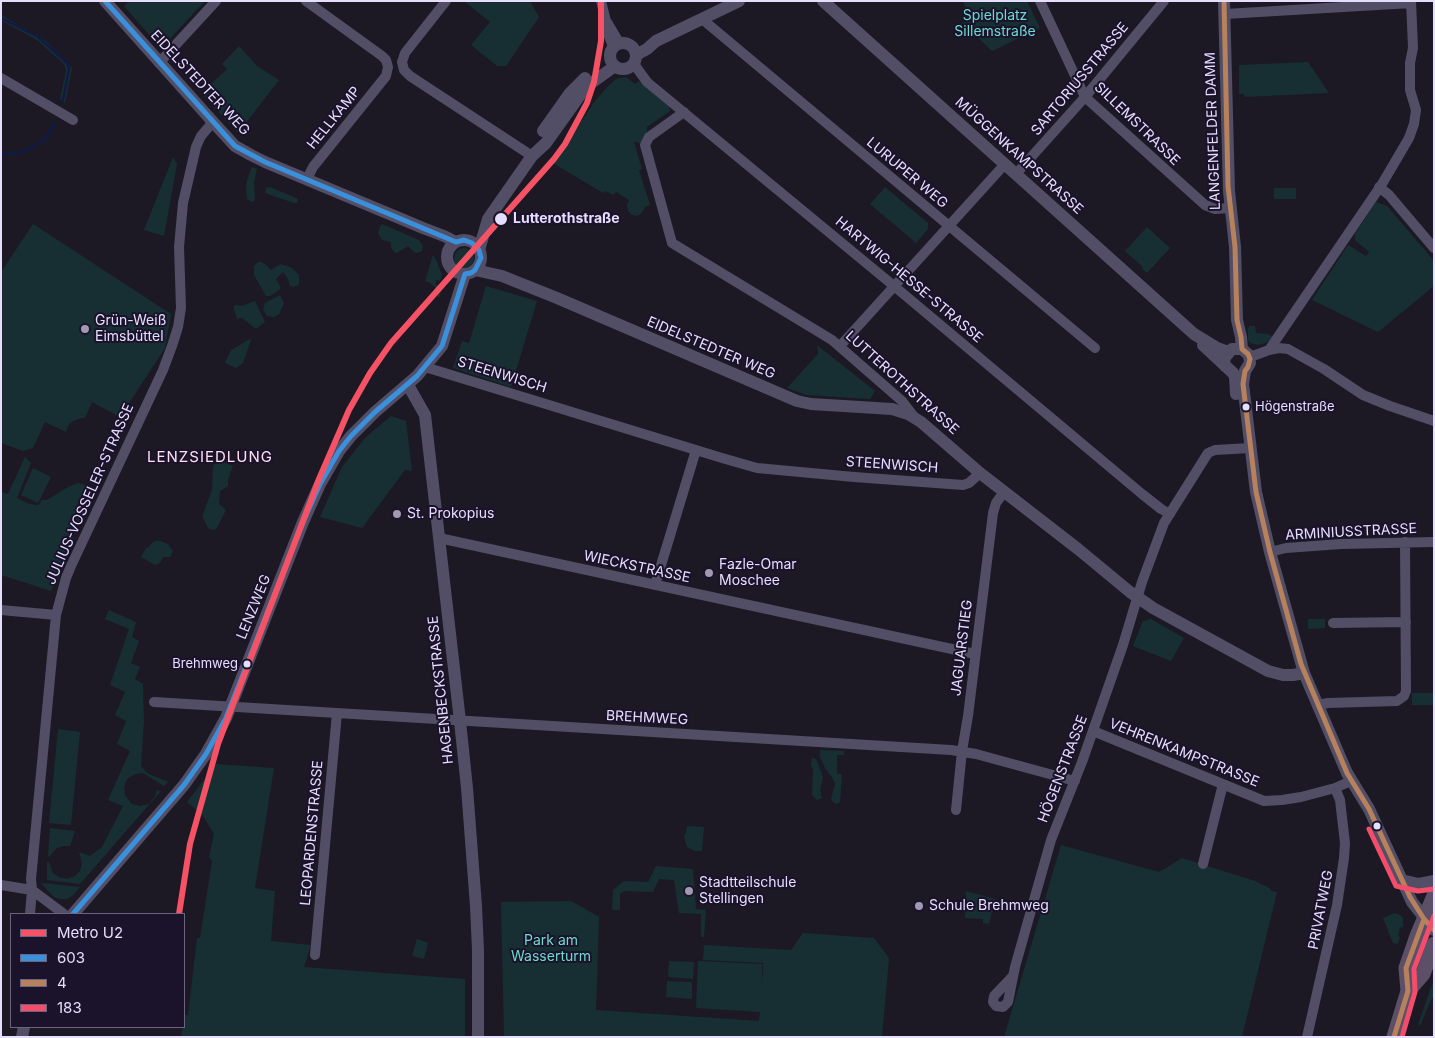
<!DOCTYPE html>
<html>
<head>
<meta charset="utf-8">
<style>
	body { margin:0 }
	#map { position:relative; width:1435px; height:1038px; overflow:hidden; background:#1c1925; font-family:Inter,sans-serif }
	canvas { display:block }
	.frame { position:absolute; inset:0; border:2px solid #e6defd; pointer-events:none }
	.legend { position:absolute; left:10px; top:913px; width:175px; height:115px; box-sizing:border-box; background:#1a132b; border:1px solid #6c647f; margin:0; padding:6px 9px; list-style:none; font-size:15px; color:#e6defd }
	.legend li { display:flex; align-items:center; gap:10px; height:25px }
	.legend b { width:25px; border:1px solid #6c647f }
</style>
</head>
<body>
<div id="map">
<canvas width="1435" height="1038"></canvas>
<div class="frame"></div>
<ul class="legend">
<li><b style="height:6px;background:#f55365"></b>Metro U2</li>
<li><b style="height:6px;background:#3a90db"></b>603</li>
<li><b style="height:6px;background:#b6815c"></b>4</li>
<li><b style="height:6px;background:#f44d6c"></b>183</li>
</ul>
</div>
<script>
const c = document.querySelector('canvas').getContext('2d');
c.lineJoin = 'round';
function paint(path, color) {
  c.fillStyle = color;
  c.fill(path, 'evenodd');
}
function shape(rows) {
  const path = new Path2D();
  for (const r of rows) {
    if (r.length === 3) {
      path.moveTo(r[0] + r[2], r[1]);
      path.arc(r[0], r[1], r[2], 0, 2 * Math.PI);
      continue;
    }
    path.moveTo(r[0], r[1]);
    for (let i = 2; i < r.length; i += 2) path.lineTo(r[i], r[i + 1]);
  }
  return path;
}
function stroke(path, color, width, dash) {
  c.strokeStyle = color;
  c.lineWidth = width;
  c.lineCap = dash ? 'butt' : 'round';
  c.setLineDash(dash || []);
  c.stroke(path);
}
function write(font, color, halo, rows, align = 'center') {
  c.font = font + ' Inter,sans-serif';
  c.lineWidth = 4;
  c.setLineDash([]);
  c.textBaseline = 'middle';
  c.strokeStyle = halo;
  c.fillStyle = color;
  for (const [text, x, y, turn = 0] of rows) {
    c.save();
    c.translate(x, y);
    c.rotate((+turn || 0) * Math.PI / 180);
    c.textAlign = isNaN(turn) ? turn : align;
    if (halo) c.strokeText(text, 0, 0);
    c.fillText(text, 0, 0);
    c.restore();
  }
}
paint(shape([
	[129,1,205,1,165,44,158,45,124,6],
	[464,1,529,1,531,3,539,17,506,66,497,66,471,45,490,22],
	[963,1,1027,1,1040,28,992,51,973,33,967,36,956,26,971,19],
	[1,15,31,33,37,35,47,42,72,68,65,103,60,99,66,71,64,64,37,40,1,20],
	[239,46,257,66,279,80,238,133,201,93,227,69,222,64],
	[1308,62,1329,93,1245,97,1244,94,1239,94,1239,65],
	[626,77,635,84,639,81,669,106,670,111,647,127,647,135,641,143,634,142,642,169,639,170,650,205,645,207,642,213,637,216,632,215,628,211,627,205,629,200,616,192,613,195,606,191,603,193,553,163,595,101,609,85,616,79],
	[173,157,177,164,164,236,144,230],
	[252,167,257,169,254,182,255,200,252,202,247,199,246,187,247,180],
	[270,187,296,198,298,199,297,203,294,203,265,193,266,188],
	[885,187,928,223,928,229,916,243,870,204],
	[1274,188,1296,188,1296,199,1274,199],
	[1376,202,1387,206,1434,261,1434,286,1378,332,1312,300,1348,245,1366,256,1369,252,1355,240,1355,234],
	[33,224,171,314,165,348,120,417,92,402,85,418,81,418,73,421,69,424,66,432,45,422,33,448,23,451,1,443,1,272],
	[382,224,419,240,423,246,422,251,417,253,414,252,408,246,397,253,394,252,391,247,391,242,382,240,378,233,380,227],
	[1147,227,1170,248,1147,273,1142,269,1143,267,1125,251],
	[464,258,10],
	[433,255,437,262,442,275,440,281,437,280,435,284,442,287,439,298,435,294,438,290,431,284,431,283,425,281],
	[258,262,262,262,265,264,271,270,280,264,292,268,299,275,299,285,292,287,290,286,288,279,283,272,276,279,281,288,275,293,270,296,266,296,254,275,254,266],
	[486,286,537,301,511,387,453,368,462,341,469,343],
	[280,295,284,303,279,314,274,317,267,316,263,310,265,303],
	[255,301,265,322,256,329,242,318,237,319,234,309,234,305,242,306],
	[1249,326,1255,326,1256,333,1268,334,1273,337,1270,341,1265,343,1258,345,1250,343,1248,340,1248,329],
	[250,339,251,340,243,363,236,368,225,363,231,350],
	[817,345,875,391,870,399,806,395,787,388,818,354],
	[391,416,406,421,412,471,405,470,362,528,320,517,342,467,365,438],
	[25,457,31,463,17,498,30,504,38,505,42,500,47,500,68,487,78,483,83,484,95,490,83,519,74,524,72,534,74,539,62,564,51,591,1,575,1,492,8,494],
	[219,460,233,466,228,480,228,486,220,491,219,504,226,510,217,528,214,530,208,528,203,518,203,514,212,490,213,467,215,462],
	[33,468,51,477,38,503,21,495],
	[157,540,168,544,173,551,170,557,163,557,160,563,155,565,141,557,146,548,149,547,152,543],
	[109,610,136,622,132,637,139,641,131,663,140,667,135,679,143,684,144,720,141,766,147,773,168,782,164,786,143,773,135,774,127,779,124,787,125,796,132,804,140,806,149,804,155,796,157,790,161,791,80,884,47,880,47,862,49,862,53,873,59,877,67,879,75,876,80,871,82,863,79,852,90,856,102,847,123,806,108,800,130,751,117,744,126,721,115,715,125,692,110,685,129,629,105,619],
	[1151,619,1184,638,1171,661,1133,646,1143,621],
	[1308,619,1325,619,1325,628,1308,629],
	[1412,693,1434,693,1434,705,1412,705],
	[58,729,80,732,71,825,49,823],
	[820,750,844,751,844,755,837,755,837,774,842,774,840,802,837,804,834,803,831,799,835,784,833,779,825,768,820,757],
	[812,758,816,759,823,777,820,790,822,798,817,800,812,795,813,769,811,765],
	[216,764,274,768,255,888,275,891,271,941,311,945,304,967,465,979,465,1037,181,1037,183,1027,184,1027,184,1015,188,1015,197,938,200,938,212,861,209,857,214,834,203,816,187,802],
	[687,826,704,827,702,851,695,851,687,847,684,837,686,833],
	[50,828,75,831,70,846,63,846,57,848,52,853,50,857,48,856],
	[1061,845,1159,872,1182,858,1255,881,1269,888,1272,891,1277,892,1242,1037,1004,1037],
	[656,866,693,869,696,909,706,910,704,937,701,937,701,914,679,913,674,880,659,879,653,892,624,891,620,894,620,910,612,910,613,890,624,881,648,882],
	[41,883,80,887,72,896,67,899,60,899,54,897,47,890],
	[966,891,995,899,989,924,983,923,983,919,965,918],
	[571,901,599,917,596,1010,759,1021,760,1012,696,1008,698,961,762,964,762,984,763,963,703,960,704,945,791,950,803,933,874,938,889,958,882,1037,504,1037,501,902],
	[1395,913,1400,915,1403,918,1403,928,1400,927,1398,936,1400,937,1398,944,1393,943,1383,918],
	[417,939,428,943,424,959,412,956],
	[669,961,694,962,693,979,668,977],
	[1434,979,1434,996,1430,1002,1421,1024,1419,1025,1418,1025],
	[667,981,692,982,692,999,666,997]
]), '#172f33');
stroke(shape([
	[1,18,38,37,67,63,69,69,63,100],
	[1,154,20,153,45,140,55,123]
]), '#0f1b46', 2.5);
stroke(shape([
	[306,1,382,56,386,60,388,67,386,76,313,167,307,179],
	[446,1,405,53,402,62,404,70,410,76,532,156],
	[601,1,606,21,607,32,614,48],
	[1040,1,1085,97,1205,205,1215,209,1230,208],
	[1225,14,1411,3],
	[702,19,1095,348],
	[607,22,620,44],
	[159,63,216,1],
	[634,64,647,82,894,286,1142,494,1161,509,1170,514],
	[1,78,73,120],
	[684,112,649,137,645,145,672,243,832,340,902,401,915,418],
	[1016,174,1085,97,1164,1],
	[1379,187,1389,195,1434,248],
	[840,346,1005,164],
	[1269,350,1279,348,1288,349,1324,369,1363,395,1390,406,1434,421],
	[1250,357,1269,350,1382,184,1409,138,1414,124,1416,110,1410,90,1410,63,1413,48,1411,1],
	[425,367,722,458,757,468,854,477,963,485,969,483,980,473],
	[439,538,975,654],
	[1270,552,1286,548,1341,544,1434,542],
	[655,585,696,450],
	[1,610,56,615],
	[1333,623,1406,622],
	[154,702,951,750,976,754,1075,781],
	[1318,705,1328,703,1397,701,1404,696,1406,691,1405,542],
	[1093,731,1264,801,1282,800,1301,797,1335,788,1351,781],
	[956,810,962,751,968,716,993,513,996,503,1004,492],
	[1203,864,1223,784],
	[1,885,32,890,30,914],
	[64,914,32,890,31,879,56,615,66,578,71,566,163,370,172,346,178,327,181,308,179,247,183,203,196,147,201,136,213,122],
	[315,955,337,713],
	[1013,976,994,996,993,1002,996,1006,1003,1007,1008,1002,1015,967,1051,840,1082,762,1123,645,1142,582,1164,523,1208,453,1215,450,1250,448],
	[1307,1037,1337,905,1344,858,1345,843,1340,800,1335,788]
]), '#524e66', 10);
stroke(shape([
	[105,1,213,122,235,146,251,155,265,162,423,228,444,236,456,242],
	[823,1,1194,334,1217,348,1228,352],
	[1224,1,1229,191,1235,247,1237,320,1241,337,1242,349],
	[623,56,13],
	[636,55,647,49,656,41,739,1],
	[543,131,570,93,585,78],
	[464,257,17],
	[479,250,488,219,532,156,546,143,583,91,590,84,615,66],
	[475,270,502,276,557,298,797,401,811,404,892,409,908,414,921,422,980,473,1078,549,1130,592,1153,608,1268,671,1283,675,1293,675,1304,673],
	[1203,345,1233,373,1235,377,1236,394],
	[1225,366,1224,360,1226,356,1232,349,1242,349,1249,355,1250,363,1245,371,1243,384,1256,492,1270,552,1304,673,1347,773,1369,809,1412,902,1434,930],
	[408,385,425,415,460,721,467,788,476,906,478,950,478,1037],
	[1401,880,1419,884,1434,881],
	[73,914,184,785,206,754,226,718,303,522,320,484,339,451,351,436,375,412,417,376,442,346,465,274],
	[22,1037,24,1027]
]), '#524e66', 12);
stroke(shape([
	[1408,991,1423,974,1434,944],
	[1394,1037,1408,991,1406,968,1417,936,1434,896]
]), '#5c5069', 15);
stroke(shape([
	[73,914,184,785,206,754,226,718,303,522,320,484,339,451,351,436,375,412,417,376,442,346,465,274,471,273,475,270,481,258,479,250,472,243,464,240,456,242,265,162,235,146,105,1]
]), '#3a90db', 5);
stroke(shape([
	[1224,1,1228,186,1235,247,1237,320,1241,337,1242,349,1248,354,1250,359,1248,367,1245,371,1243,384,1256,492,1270,552,1301,664,1347,773,1369,809,1410,897,1424,919,1434,930],
	[1394,1037,1408,991,1406,968,1424,919]
]), '#b6815c', 5);
stroke(shape([
	[1369,829,1396,886,1418,891,1434,889],
	[1402,1037,1415,992,1414,969,1434,916]
]), '#f44d6c', 5);
stroke(shape([
	[179,914,190,844,218,744,319,479,349,410,370,373,391,343,554,159,565,144,587,103,594,82,601,41,601,1]
]), '#f55365', 6);
for (const [x, y, r, color] of [
	[501,219,7,"#e6defd"],
	[85,329,5,"#9f99b1"],
	[1246,407,4.5,"#e6defd"],
	[397,514,5,"#9f99b1"],
	[709,573,5,"#9f99b1"],
	[247,664,4.5,"#e6defd"],
	[1377,826,4.5,"#e6defd"],
	[689,891,5,"#9f99b1"],
	[919,906,5,"#9f99b1"]
]) {
  const dot = new Path2D();
  dot.arc(x, y, r, 0, 2 * Math.PI);
  c.fillStyle = color;
  c.fill(dot);
  stroke(dot, '#1a132b', 2);
}
write('13px', '#e6defd', '#1a132b', [
	["Högenstraße",1255,407],
	["Brehmweg",238,664,"right"]
], 'left');
write('14px', '#6cdccf', '#1a132b', [
	["Spielplatz",995,16],
	["Sillemstraße",995,32],
	["Park am",551,941],
	["Wasserturm",551,957]
]);
write('14px', '#e6defd', '#1a132b', [
	["SARTORIUSSTRASSE",1080,79,-50],
	["EIDELSTEDTER WEG",200,83,47],
	["HELLKAMP",334,118,-51],
	["SILLEMSTRASSE",1137,124,44],
	["LANGENFELDER DAMM",1213,131,-92],
	["MÜGGENKAMPSTRASSE",1019,156,42],
	["LURUPER WEG",907,173,40],
	["HARTWIG-HESSE-STRASSE",909,280,40],
	["EIDELSTEDTER WEG",711,348,23],
	["STEENWISCH",502,375,17],
	["LUTTEROTHSTRASSE",902,383,42],
	["STEENWISCH",892,465,4],
	["JULIUS-VOSSELER-STRASSE",90,494,-66],
	["ARMINIUSSTRASSE",1351,532,-3],
	["WIECKSTRASSE",637,567,12],
	["LENZWEG",254,607,-68],
	["JAGUARSTIEG",962,648,-83],
	["HAGENBECKSTRASSE",441,690,-96],
	["BREHMWEG",647,718,3],
	["VEHRENKAMPSTRASSE",1184,753,22],
	["HÖGENSTRASSE",1063,769,-69],
	["LEOPARDENSTRASSE",312,833,-85],
	["PRIVATWEG",1321,910,-79]
]);
write('bold 14px', '#e6defd', '#1a132b', [
	["Lutterothstraße",513,219]
], 'left');
write('14px', '#e6defd', '#1a132b', [
	["Grün-Weiß",95,321],
	["Eimsbüttel",95,337],
	["St. Prokopius",407,514],
	["Fazle-Omar",719,565],
	["Moschee",719,581],
	["Stadtteilschule",699,883],
	["Stellingen",699,899],
	["Schule Brehmweg",929,906]
], 'left');
c.letterSpacing = '1px';
write('15px', '#fee0ef', '#1a132b', [
	["LENZSIEDLUNG",210,457]
]);
c.letterSpacing = '0px';
</script>
</body>
</html>
